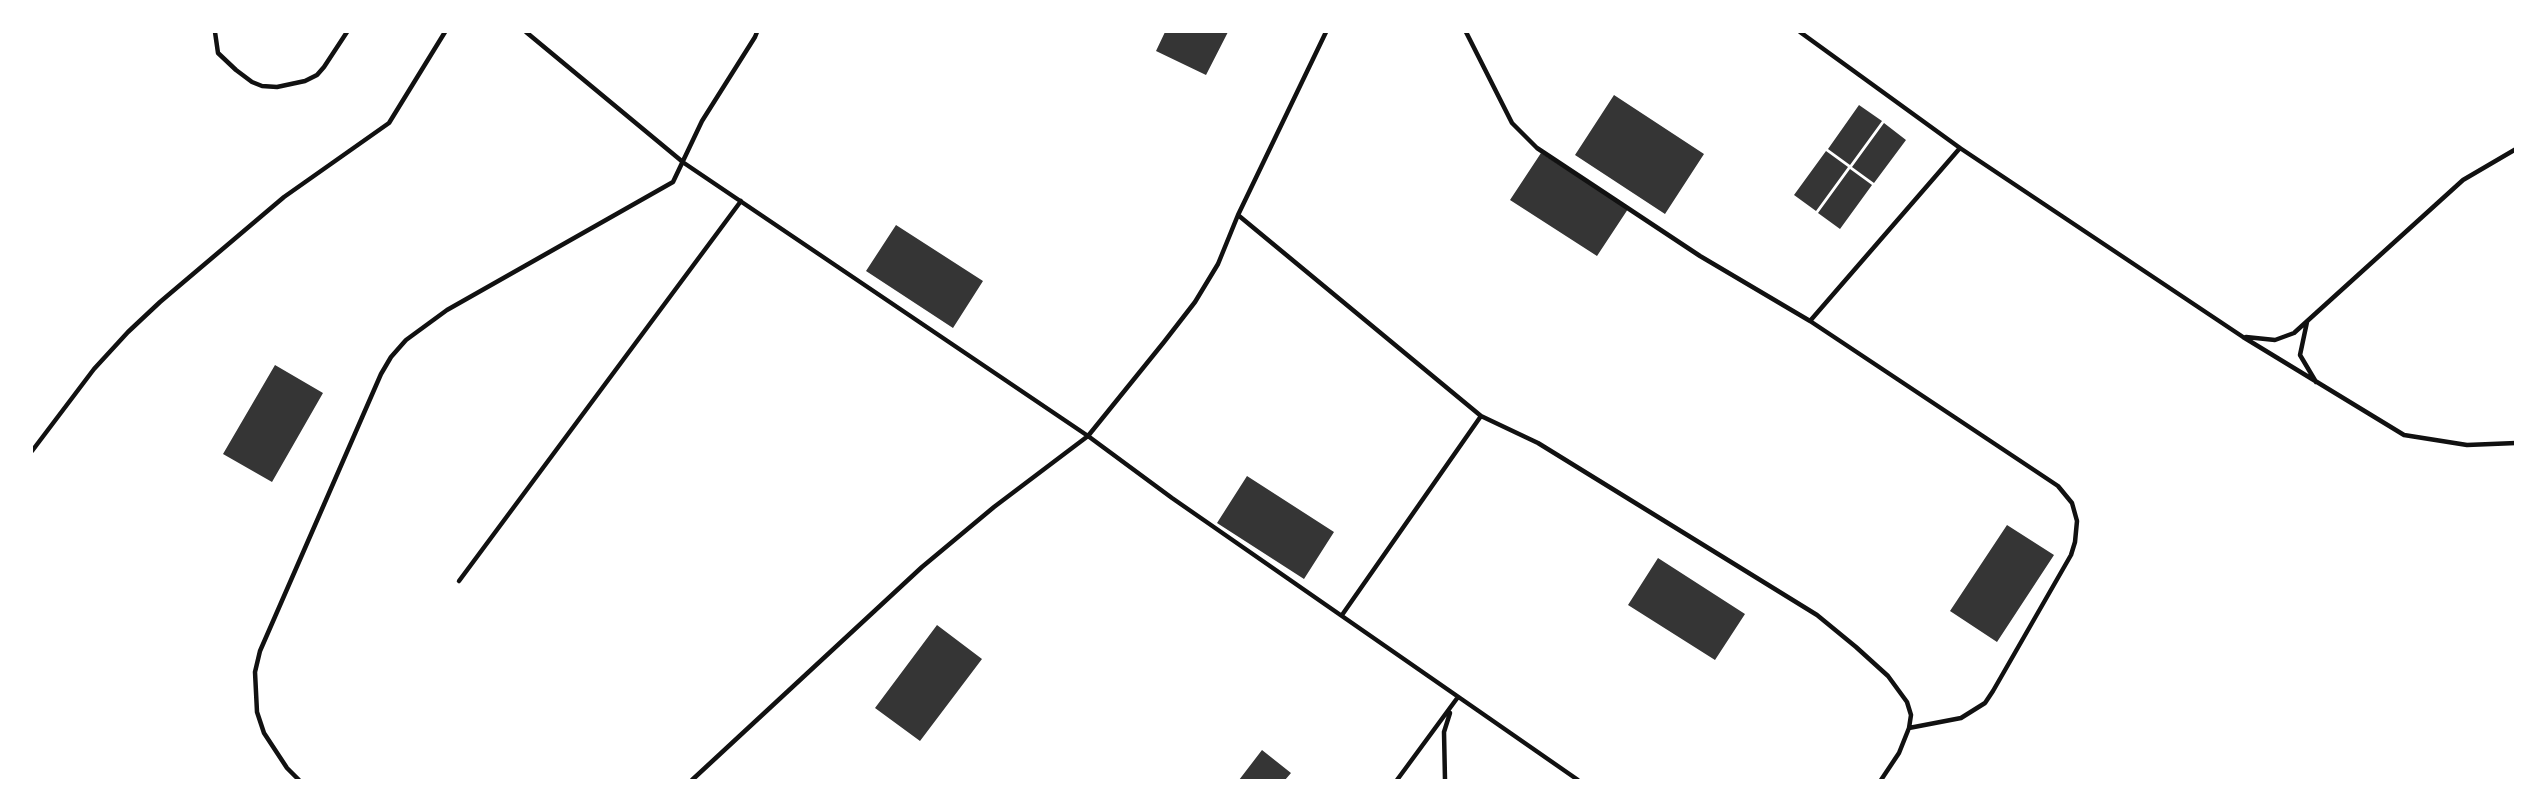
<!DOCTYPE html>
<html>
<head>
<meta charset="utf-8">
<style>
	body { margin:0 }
	#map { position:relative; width:2547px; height:812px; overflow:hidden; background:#fff; font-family:"Fira Sans",sans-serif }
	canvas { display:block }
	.frame { position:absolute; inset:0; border:33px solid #fff; pointer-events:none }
</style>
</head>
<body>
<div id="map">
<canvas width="2547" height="812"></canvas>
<div class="frame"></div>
</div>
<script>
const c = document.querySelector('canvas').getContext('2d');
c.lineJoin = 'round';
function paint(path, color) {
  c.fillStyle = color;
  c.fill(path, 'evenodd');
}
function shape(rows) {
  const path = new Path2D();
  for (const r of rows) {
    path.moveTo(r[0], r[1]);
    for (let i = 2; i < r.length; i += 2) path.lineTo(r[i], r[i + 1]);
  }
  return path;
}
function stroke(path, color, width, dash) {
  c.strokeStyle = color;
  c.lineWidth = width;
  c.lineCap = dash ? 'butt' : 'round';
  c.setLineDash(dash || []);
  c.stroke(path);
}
paint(shape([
	[1165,32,1228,32,1206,75,1156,51],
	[1614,95,1704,154,1665,214,1575,155],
	[1859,105,1882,121,1850,165,1828,149],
	[1884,123,1906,140,1874,183,1852,167],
	[1826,151,1848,167,1816,211,1794,195],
	[1541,153,1628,209,1597,256,1510,200],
	[1850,169,1872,185,1840,229,1818,213],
	[896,225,983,281,953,328,866,271],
	[275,365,323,393,272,482,223,454],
	[1247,476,1334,532,1304,579,1217,523],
	[2007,525,2054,555,1997,642,1950,611],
	[1658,558,1745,614,1715,660,1628,605],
	[937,625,982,659,920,741,875,708],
	[1262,750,1291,773,1285,780,1239,780]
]), '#353535');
stroke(shape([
	[215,32,218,53,236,70,252,82,262,86,277,87,305,81,317,75,324,67,347,32],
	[526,32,684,163,1088,436,1172,498,1578,780],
	[1466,32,1512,123,1537,148,1700,256,1810,321,2046,478,2058,486,2072,503,2077,521,2075,542,2071,555,1993,691,1985,703,1961,718,1909,728],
	[1800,32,1960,148,2243,337,2404,435,2467,445,2516,443],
	[1238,215,1481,416,1538,443,1817,615,1856,647,1888,676,1907,702,1911,715,1909,728,1899,753,1881,780],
	[1810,321,1960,148],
	[2307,322,2300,355,2316,382],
	[2246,337,2275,340,2294,333,2463,180,2516,149],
	[32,451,94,369,128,332,160,302,284,197,389,123,445,32],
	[459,581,741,201],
	[1342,615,1481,416],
	[299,780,287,768,264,733,257,712,255,672,260,651,381,374,391,357,406,340,447,310,673,182,702,121,755,37,757,32],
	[692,780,922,567,994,507,1088,436,1164,342,1195,302,1218,264,1238,215,1326,32],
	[1397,780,1458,697],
	[1445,780,1444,732,1450,713]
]), '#111', 4.5);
</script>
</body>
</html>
